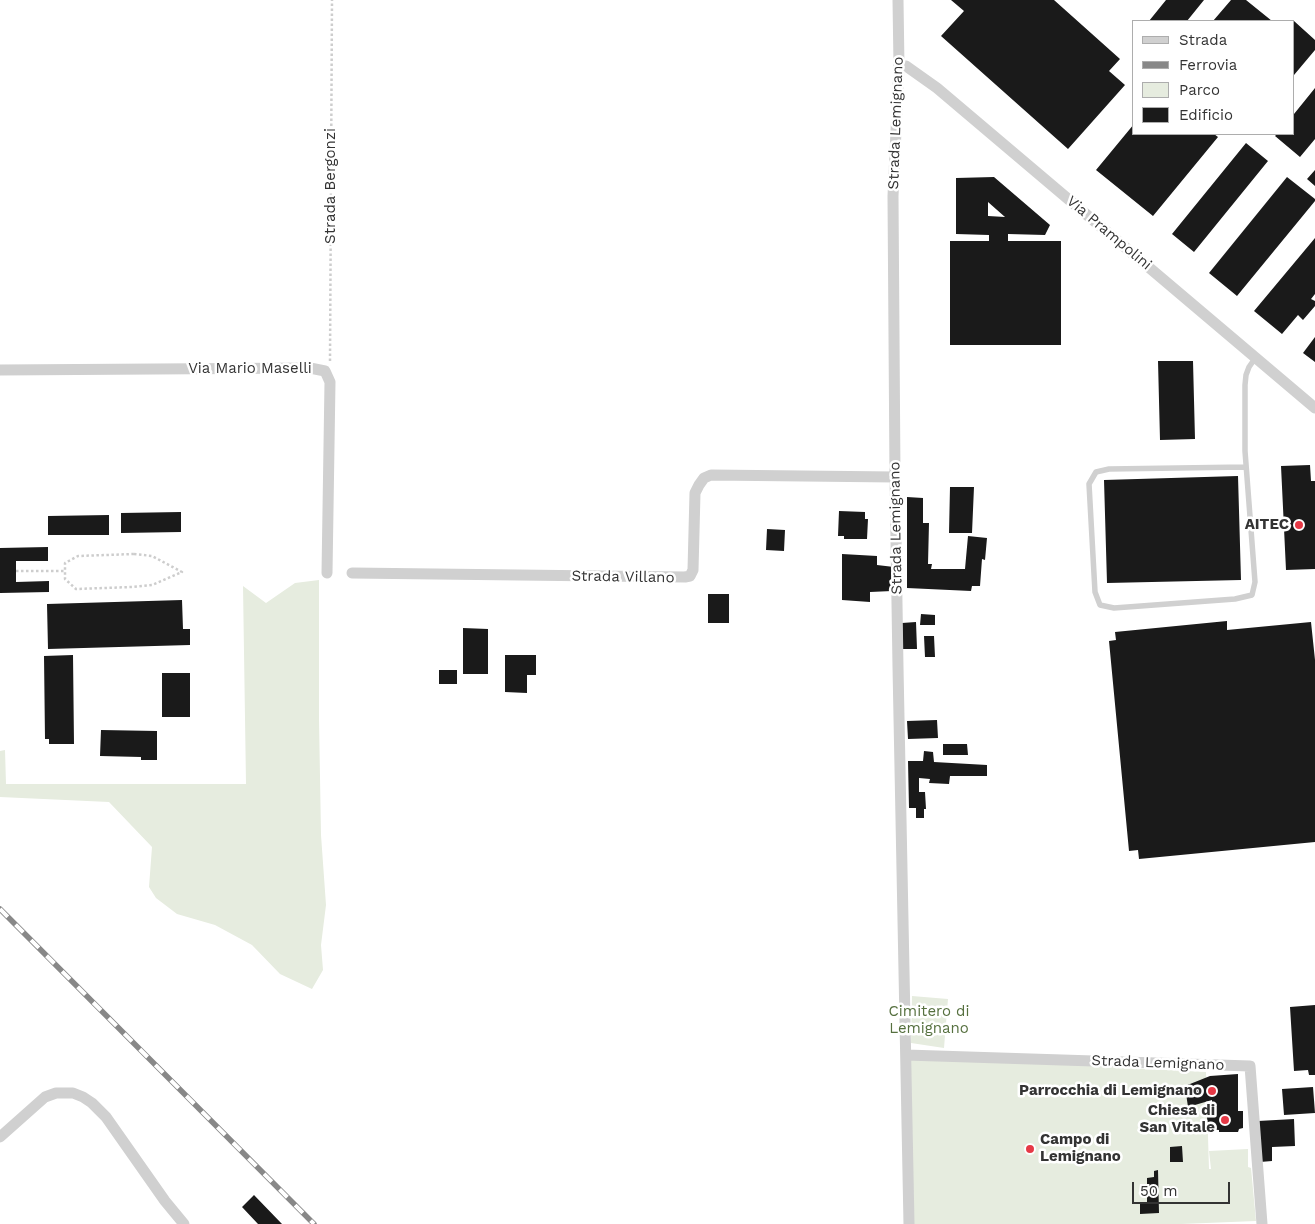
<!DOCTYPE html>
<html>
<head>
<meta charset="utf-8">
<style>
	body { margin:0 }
	#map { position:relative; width:1315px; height:1224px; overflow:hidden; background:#fff; font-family:"Work Sans",sans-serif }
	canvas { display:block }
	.legend { position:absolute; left:1132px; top:20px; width:162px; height:115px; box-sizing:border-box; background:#fff; border:1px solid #adadad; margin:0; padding:6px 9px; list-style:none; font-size:15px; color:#333 }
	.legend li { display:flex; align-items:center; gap:10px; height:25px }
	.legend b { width:25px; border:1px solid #adadad }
	.scale { position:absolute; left:1132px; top:1182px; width:98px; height:22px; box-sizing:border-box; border:2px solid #333; border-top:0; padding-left:6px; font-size:15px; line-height:18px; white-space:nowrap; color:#333; -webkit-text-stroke:4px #fff; paint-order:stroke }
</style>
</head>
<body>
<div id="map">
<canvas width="1315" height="1224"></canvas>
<ul class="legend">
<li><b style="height:6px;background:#d0d0d0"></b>Strada</li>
<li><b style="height:6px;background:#888"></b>Ferrovia</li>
<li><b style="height:14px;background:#e6ecdf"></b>Parco</li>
<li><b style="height:14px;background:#1a1a1a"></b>Edificio</li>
</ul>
<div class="scale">50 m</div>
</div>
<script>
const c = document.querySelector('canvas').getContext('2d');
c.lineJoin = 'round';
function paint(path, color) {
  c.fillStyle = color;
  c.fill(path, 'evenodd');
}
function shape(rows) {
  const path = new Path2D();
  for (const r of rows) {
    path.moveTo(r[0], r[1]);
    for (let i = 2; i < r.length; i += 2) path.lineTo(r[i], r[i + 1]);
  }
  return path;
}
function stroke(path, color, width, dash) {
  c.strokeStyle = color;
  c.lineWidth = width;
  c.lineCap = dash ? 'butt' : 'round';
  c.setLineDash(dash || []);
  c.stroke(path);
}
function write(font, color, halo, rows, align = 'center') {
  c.font = font + ' "Work Sans",sans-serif';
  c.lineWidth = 5;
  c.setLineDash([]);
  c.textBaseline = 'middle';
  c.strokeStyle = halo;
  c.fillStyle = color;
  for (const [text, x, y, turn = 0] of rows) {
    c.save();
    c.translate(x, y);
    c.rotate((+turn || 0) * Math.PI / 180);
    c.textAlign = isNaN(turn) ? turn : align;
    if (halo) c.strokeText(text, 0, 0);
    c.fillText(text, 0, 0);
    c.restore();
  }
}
paint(shape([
	[319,580,319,719,321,835,326,905,321,945,323,970,312,989,280,974,252,945,215,925,177,914,156,898,149,887,152,847,109,802,0,797,0,751,5,750,6,784,246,784,243,586,266,603,295,583],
	[912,996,948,999,944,1048,911,1043],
	[914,1057,1206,1072,1209,1169,1211,1169,1209,1151,1248,1149,1248,1167,1251,1168,1256,1221,1181,1224,914,1224,910,1060]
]), '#e6ecdf');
paint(shape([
	[951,0,1054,0,1120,59,1109,71,1125,85,1068,149,941,36,964,11],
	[1166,0,1204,0,1187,21,1149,21],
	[1231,0,1246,0,1272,21,1213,21],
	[1294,21,1315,40,1315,50,1294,75],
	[1315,88,1315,139,1300,157,1275,136,1277,134,1294,134,1294,114],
	[1134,124,1134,134,1214,134,1218,137,1153,216,1096,170],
	[1246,143,1268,161,1194,252,1172,234],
	[1315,170,1315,186,1307,179],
	[994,177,1050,225,1045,235,1008,234,1008,241,1061,241,1061,345,950,345,950,241,989,241,989,235,956,234,956,178],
	[988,202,1005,217,988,216],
	[1287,177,1315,199,1315,201,1237,296,1209,273],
	[1315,238,1315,294,1311,299,1315,301,1315,306,1303,320,1298,315,1282,334,1254,311],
	[1315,337,1315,362,1303,353],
	[1158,361,1193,361,1195,439,1160,440],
	[1310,465,1311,481,1315,481,1315,569,1286,570,1281,466],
	[1238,476,1241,580,1107,583,1104,480],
	[950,487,974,487,972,533,949,533],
	[907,497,923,498,923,523,929,523,928,564,932,564,931,569,965,569,968,536,987,538,985,560,982,559,980,586,972,586,971,591,907,588],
	[839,511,865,512,865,519,868,519,867,539,844,539,844,536,838,536],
	[181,512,181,532,121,533,121,513],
	[109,515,109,535,48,535,48,516],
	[767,529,785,530,784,551,766,550],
	[48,547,48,561,16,561,16,582,49,581,49,592,0,593,0,548],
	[842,554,877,556,877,565,894,567,892,591,870,592,870,602,842,600],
	[708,594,729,594,729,623,708,623],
	[182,600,183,629,190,629,190,645,48,649,47,604],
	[921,614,935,615,935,625,920,625],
	[1227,621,1227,630,1311,622,1315,660,1315,842,1139,859,1138,850,1129,851,1109,641,1116,640,1115,632],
	[916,622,917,649,903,649,902,623],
	[463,628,488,629,488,674,463,674],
	[924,636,934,636,935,657,925,657],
	[73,655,74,744,49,744,49,739,45,739,44,656],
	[505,655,536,655,536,675,527,675,527,693,505,692],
	[439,670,457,670,457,684,439,684],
	[162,673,190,673,190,717,162,717],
	[937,720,938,738,908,739,907,721],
	[101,730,157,731,157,760,141,760,141,757,100,756],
	[943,744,967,744,968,755,943,755],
	[924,751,933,752,934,762,987,765,987,776,950,776,949,784,929,783,930,779,919,778,919,792,925,792,926,809,924,809,924,818,916,818,916,808,909,808,908,761,923,761],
	[1315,1005,1315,1075,1309,1075,1308,1070,1294,1071,1290,1007],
	[1238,1074,1238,1111,1243,1111,1243,1128,1239,1129,1238,1132,1219,1132,1219,1130,1208,1129,1206,1105,1212,1105,1212,1100,1188,1107,1185,1086,1210,1076],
	[1313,1087,1315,1113,1284,1115,1282,1089],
	[1294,1119,1295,1146,1272,1147,1272,1161,1260,1162,1258,1121],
	[1182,1146,1183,1162,1170,1162,1170,1147],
	[1158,1170,1159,1213,1140,1214,1140,1203,1147,1202,1147,1178,1154,1177,1154,1171],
	[254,1195,282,1224,258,1224,242,1207]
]), '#1a1a1a');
stroke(shape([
	[330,361,332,0],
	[134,554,152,556,182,572,152,585,132,587,76,589,65,579,65,563,78,556,134,554],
	[16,571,65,571]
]), '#cdcdcd', 2.5, [2.5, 2.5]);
stroke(shape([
	[1246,467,1109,469,1096,472,1089,484,1095,592,1100,605,1114,608,1235,599,1252,595,1255,582,1245,451,1245,385,1246,375,1249,367,1256,357]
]), '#d0d0d0', 5.5);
stroke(shape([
	[898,0,899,66,893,196,895,477,898,667,909,1224],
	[899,66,906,66,937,88,1315,408],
	[0,370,310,368,325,371,330,382,327,573],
	[352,573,685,577,690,576,693,570,695,493,699,485,704,478,711,475,895,477],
	[906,1055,1250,1066,1262,1224],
	[0,1137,45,1097,56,1093,73,1093,83,1097,92,1103,106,1117,165,1201,184,1224]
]), '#d0d0d0', 11);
const rail = shape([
	[0,909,314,1224]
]);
stroke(rail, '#888', 5.5);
stroke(rail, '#fff', 4, [11]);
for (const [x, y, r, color] of [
	[1299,525,5,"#e63946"],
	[1212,1091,5,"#e63946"],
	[1225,1120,5,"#e63946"],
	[1030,1149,5,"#e63946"]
]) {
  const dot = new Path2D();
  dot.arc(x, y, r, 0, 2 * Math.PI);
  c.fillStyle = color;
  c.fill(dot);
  stroke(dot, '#fff', 2);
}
write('15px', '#333', '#fff', [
	["Strada Lemignano",896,123,-88],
	["Strada Bergonzi",331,186,-90],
	["Via Prampolini",1109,233,40],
	["Via Mario Maselli",250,369],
	["Strada Lemignano",896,528,-91],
	["Strada Villano",623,577,1],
	["Strada Lemignano",1158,1063,2]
]);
write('bold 15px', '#333', '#fff', [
	["AITEC",1289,525],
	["Parrocchia di Lemignano",1202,1091],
	["Chiesa di",1215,1111],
	["San Vitale",1215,1128],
	["Campo di",1040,1140,"left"],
	["Lemignano",1040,1157,"left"]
], 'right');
write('15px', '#56703f', '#fff', [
	["Cimitero di",929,1012],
	["Lemignano",929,1029]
]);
</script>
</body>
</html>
